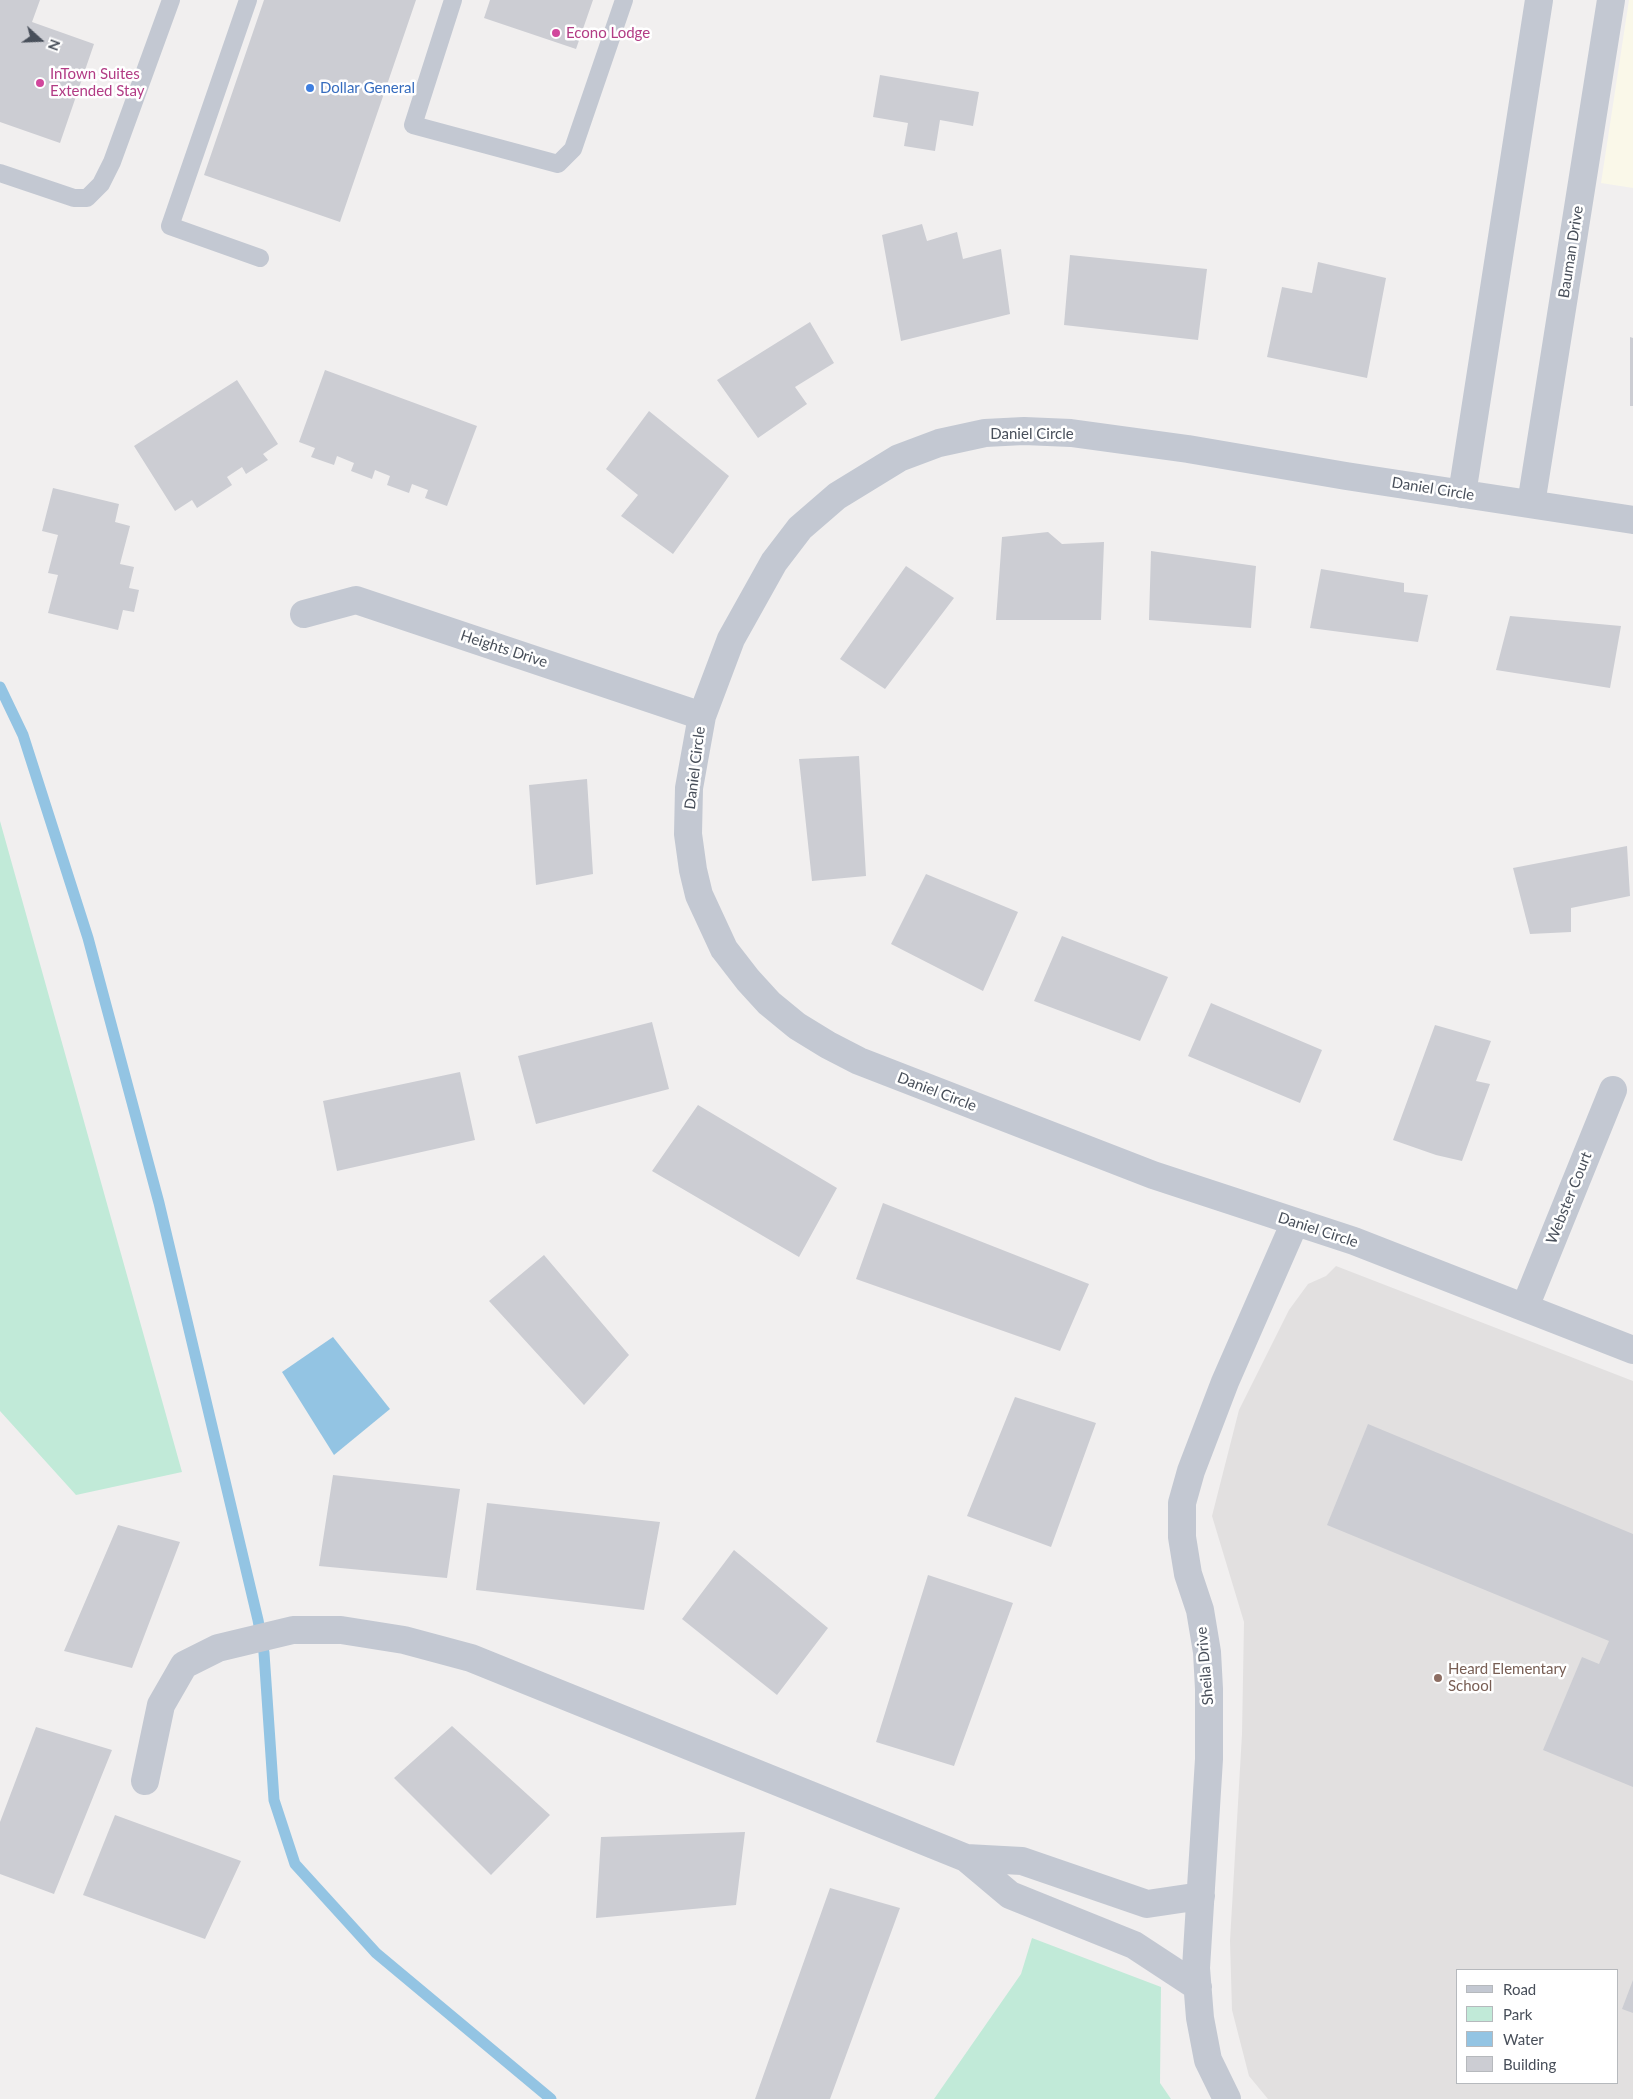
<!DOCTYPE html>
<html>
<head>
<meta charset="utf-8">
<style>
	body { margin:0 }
	#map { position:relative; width:1633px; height:2099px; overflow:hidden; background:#f1efef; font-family:Lato,sans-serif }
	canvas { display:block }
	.legend { position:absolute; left:1456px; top:1969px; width:162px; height:115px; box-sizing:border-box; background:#fff; border:1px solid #b6b9bd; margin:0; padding:6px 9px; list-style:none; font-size:15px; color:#484f5a }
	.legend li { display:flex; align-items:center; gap:10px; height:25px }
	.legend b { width:25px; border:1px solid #b6b9bd }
	.north { position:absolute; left:15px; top:15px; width:50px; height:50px; -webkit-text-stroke:4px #fff; paint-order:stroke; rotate:110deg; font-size:14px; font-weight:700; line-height:20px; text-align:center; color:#484f5a }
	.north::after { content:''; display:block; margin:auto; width:18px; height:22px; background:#484f5a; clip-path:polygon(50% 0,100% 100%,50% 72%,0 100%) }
</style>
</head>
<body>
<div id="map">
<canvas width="1633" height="2099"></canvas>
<ul class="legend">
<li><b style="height:6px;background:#c3c8d2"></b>Road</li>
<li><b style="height:14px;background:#c1ead8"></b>Park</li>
<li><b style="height:14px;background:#93c4e3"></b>Water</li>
<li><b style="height:14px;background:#cccdd3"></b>Building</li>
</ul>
<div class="north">N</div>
</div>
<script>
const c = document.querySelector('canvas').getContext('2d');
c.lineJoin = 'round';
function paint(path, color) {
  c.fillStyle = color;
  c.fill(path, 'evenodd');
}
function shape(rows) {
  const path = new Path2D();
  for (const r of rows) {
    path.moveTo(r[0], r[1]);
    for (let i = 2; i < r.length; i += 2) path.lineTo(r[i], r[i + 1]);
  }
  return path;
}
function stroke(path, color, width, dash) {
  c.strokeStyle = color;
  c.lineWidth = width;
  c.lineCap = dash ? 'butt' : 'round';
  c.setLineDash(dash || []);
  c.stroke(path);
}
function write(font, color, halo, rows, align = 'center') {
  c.font = font + ' Lato,sans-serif';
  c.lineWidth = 5;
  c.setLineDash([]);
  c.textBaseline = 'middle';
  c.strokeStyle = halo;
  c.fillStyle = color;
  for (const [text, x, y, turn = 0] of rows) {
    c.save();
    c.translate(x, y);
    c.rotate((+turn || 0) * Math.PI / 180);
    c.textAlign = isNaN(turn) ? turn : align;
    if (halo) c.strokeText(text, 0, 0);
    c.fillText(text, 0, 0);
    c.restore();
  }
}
paint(shape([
	[1629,0,1633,0,1633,188,1601,183]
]), '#faf8e9');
paint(shape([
	[1336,1266,1633,1381,1633,2099,1268,2099,1249,2076,1232,2010,1230,1941,1242,1734,1244,1622,1212,1516,1239,1410,1289,1310,1308,1284,1326,1276],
	[1457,1970,1617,1970,1617,2083,1457,2083]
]), '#e2e0e0');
paint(shape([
	[0,821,182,1472,76,1495,0,1411],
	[1032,1938,1161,1987,1160,2083,1171,2099,934,2099,1021,1974]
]), '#c1ead8');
paint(shape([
	[333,1337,390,1409,334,1455,282,1372]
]), '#93c4e3');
stroke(shape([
	[0,687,23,735,88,938,159,1203,258,1620,264,1653,274,1800,295,1864,376,1953,551,2099]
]), '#93c4e3', 11);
paint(shape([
	[0,0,40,0,32,22,94,44,60,143,0,122],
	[264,0,416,0,340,222,204,175],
	[490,0,593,0,576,49,484,18],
	[880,75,979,92,973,126,940,120,935,151,904,146,908,123,873,117],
	[922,224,927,241,957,232,963,259,1001,249,1010,314,901,341,882,235],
	[1070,255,1207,269,1198,340,1064,325],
	[1318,262,1386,278,1367,378,1267,357,1282,287,1312,293],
	[810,322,834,363,795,387,807,404,758,438,717,380],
	[1630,337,1633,338,1633,406,1630,406],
	[325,370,477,426,447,506,425,498,428,490,412,484,409,493,387,485,390,476,375,470,372,479,351,471,354,463,337,456,334,465,311,457,315,448,299,442],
	[237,380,278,444,263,454,268,460,246,474,242,467,227,477,232,485,197,508,192,500,175,511,134,446],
	[649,411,729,476,673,554,621,516,638,495,606,469],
	[53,488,119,504,115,522,130,526,120,564,134,567,129,588,139,590,134,612,123,610,118,630,48,613,58,575,48,573,58,535,42,531],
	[1048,532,1062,544,1104,542,1101,620,996,620,1002,537],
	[1151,551,1256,566,1251,628,1149,620],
	[906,566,954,598,885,689,840,659],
	[1321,569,1404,583,1404,592,1428,595,1418,642,1310,628],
	[1510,616,1621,626,1610,688,1496,670],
	[859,756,866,876,812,881,799,759],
	[587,779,593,874,536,885,529,785],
	[1627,846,1630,896,1571,908,1571,932,1530,934,1513,868],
	[926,874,1018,912,983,991,891,944],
	[1062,936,1168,977,1140,1041,1034,1001],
	[1211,1003,1322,1050,1300,1103,1188,1056],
	[652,1022,669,1089,536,1124,518,1056],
	[1435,1025,1491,1041,1476,1081,1490,1084,1462,1161,1436,1155,1393,1140],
	[460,1072,475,1140,337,1171,323,1101],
	[698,1105,837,1188,799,1257,652,1171],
	[883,1203,1089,1284,1060,1351,856,1279],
	[544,1255,629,1355,584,1405,489,1301],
	[1015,1397,1096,1423,1051,1547,967,1516],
	[1368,1424,1633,1534,1633,1787,1543,1750,1582,1657,1599,1664,1609,1641,1327,1525],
	[333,1475,460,1489,447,1578,319,1566],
	[487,1503,660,1522,644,1610,476,1590],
	[118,1525,180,1542,132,1668,64,1651],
	[734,1550,828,1628,777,1695,682,1619],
	[928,1575,1013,1603,954,1766,876,1742],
	[452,1726,550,1815,491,1875,394,1778],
	[36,1727,112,1750,54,1894,0,1874,0,1822],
	[115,1815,241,1861,205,1939,83,1895],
	[745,1832,736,1905,596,1918,601,1837],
	[830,1888,900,1908,830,2099,755,2099],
	[1633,1980,1633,2013,1622,2009]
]), '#cccdd3');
stroke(shape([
	[248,0,170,226,260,258],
	[453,0,413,125,558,164,573,149,624,0],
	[0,173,74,198,87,198,101,184,112,162,171,0]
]), '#c3c8d2', 18);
stroke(shape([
	[1462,494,1539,0],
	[1531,504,1611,0],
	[1633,520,1346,476,1188,449,1071,433,1024,431,985,433,939,443,899,458,837,496,800,528,774,562,731,639,702,716,689,788,688,834,693,870,699,895,724,949,748,980,769,1003,797,1026,828,1045,859,1061,1153,1175,1354,1241,1633,1350],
	[304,614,356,600,702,716],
	[1525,1307,1613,1090],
	[145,1781,161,1705,184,1665,218,1648,293,1630,341,1630,404,1640,471,1658,966,1858,1010,1895,1134,1945,1198,1987],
	[966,1858,1022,1861,1147,1904,1201,1896],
	[1227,2099,1208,2060,1200,2018,1196,1968,1209,1759,1209,1689,1207,1652,1200,1610,1188,1574,1182,1537,1182,1503,1191,1471,1225,1382,1295,1222]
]), '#c3c8d2', 28);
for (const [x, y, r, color] of [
	[556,33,5,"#d1479c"],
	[40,83,5,"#d1479c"],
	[310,88,5,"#3f7fe0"],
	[1438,1678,5,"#8d6e63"]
]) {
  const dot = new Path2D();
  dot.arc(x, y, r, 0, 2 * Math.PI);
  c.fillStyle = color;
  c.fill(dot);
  stroke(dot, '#fff', 2);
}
write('15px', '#b23c85', '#fff', [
	["Econo Lodge",566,33],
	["InTown Suites",50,74],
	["Extended Stay",50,91]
], 'left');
write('15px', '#366cbe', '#fff', [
	["Dollar General",320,88]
], 'left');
write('15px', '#484f5a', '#fff', [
	["Bauman Drive",1571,252,-81],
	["Daniel Circle",1032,434],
	["Daniel Circle",1433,489,9],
	["Heights Drive",504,649,18],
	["Daniel Circle",695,768,-83],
	["Daniel Circle",937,1092,21],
	["Webster Court",1569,1198,-68],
	["Daniel Circle",1318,1230,18],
	["Sheila Drive",1205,1666,-95]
]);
write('15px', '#785e54', '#fff', [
	["Heard Elementary",1448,1669],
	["School",1448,1686]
], 'left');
</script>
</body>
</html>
